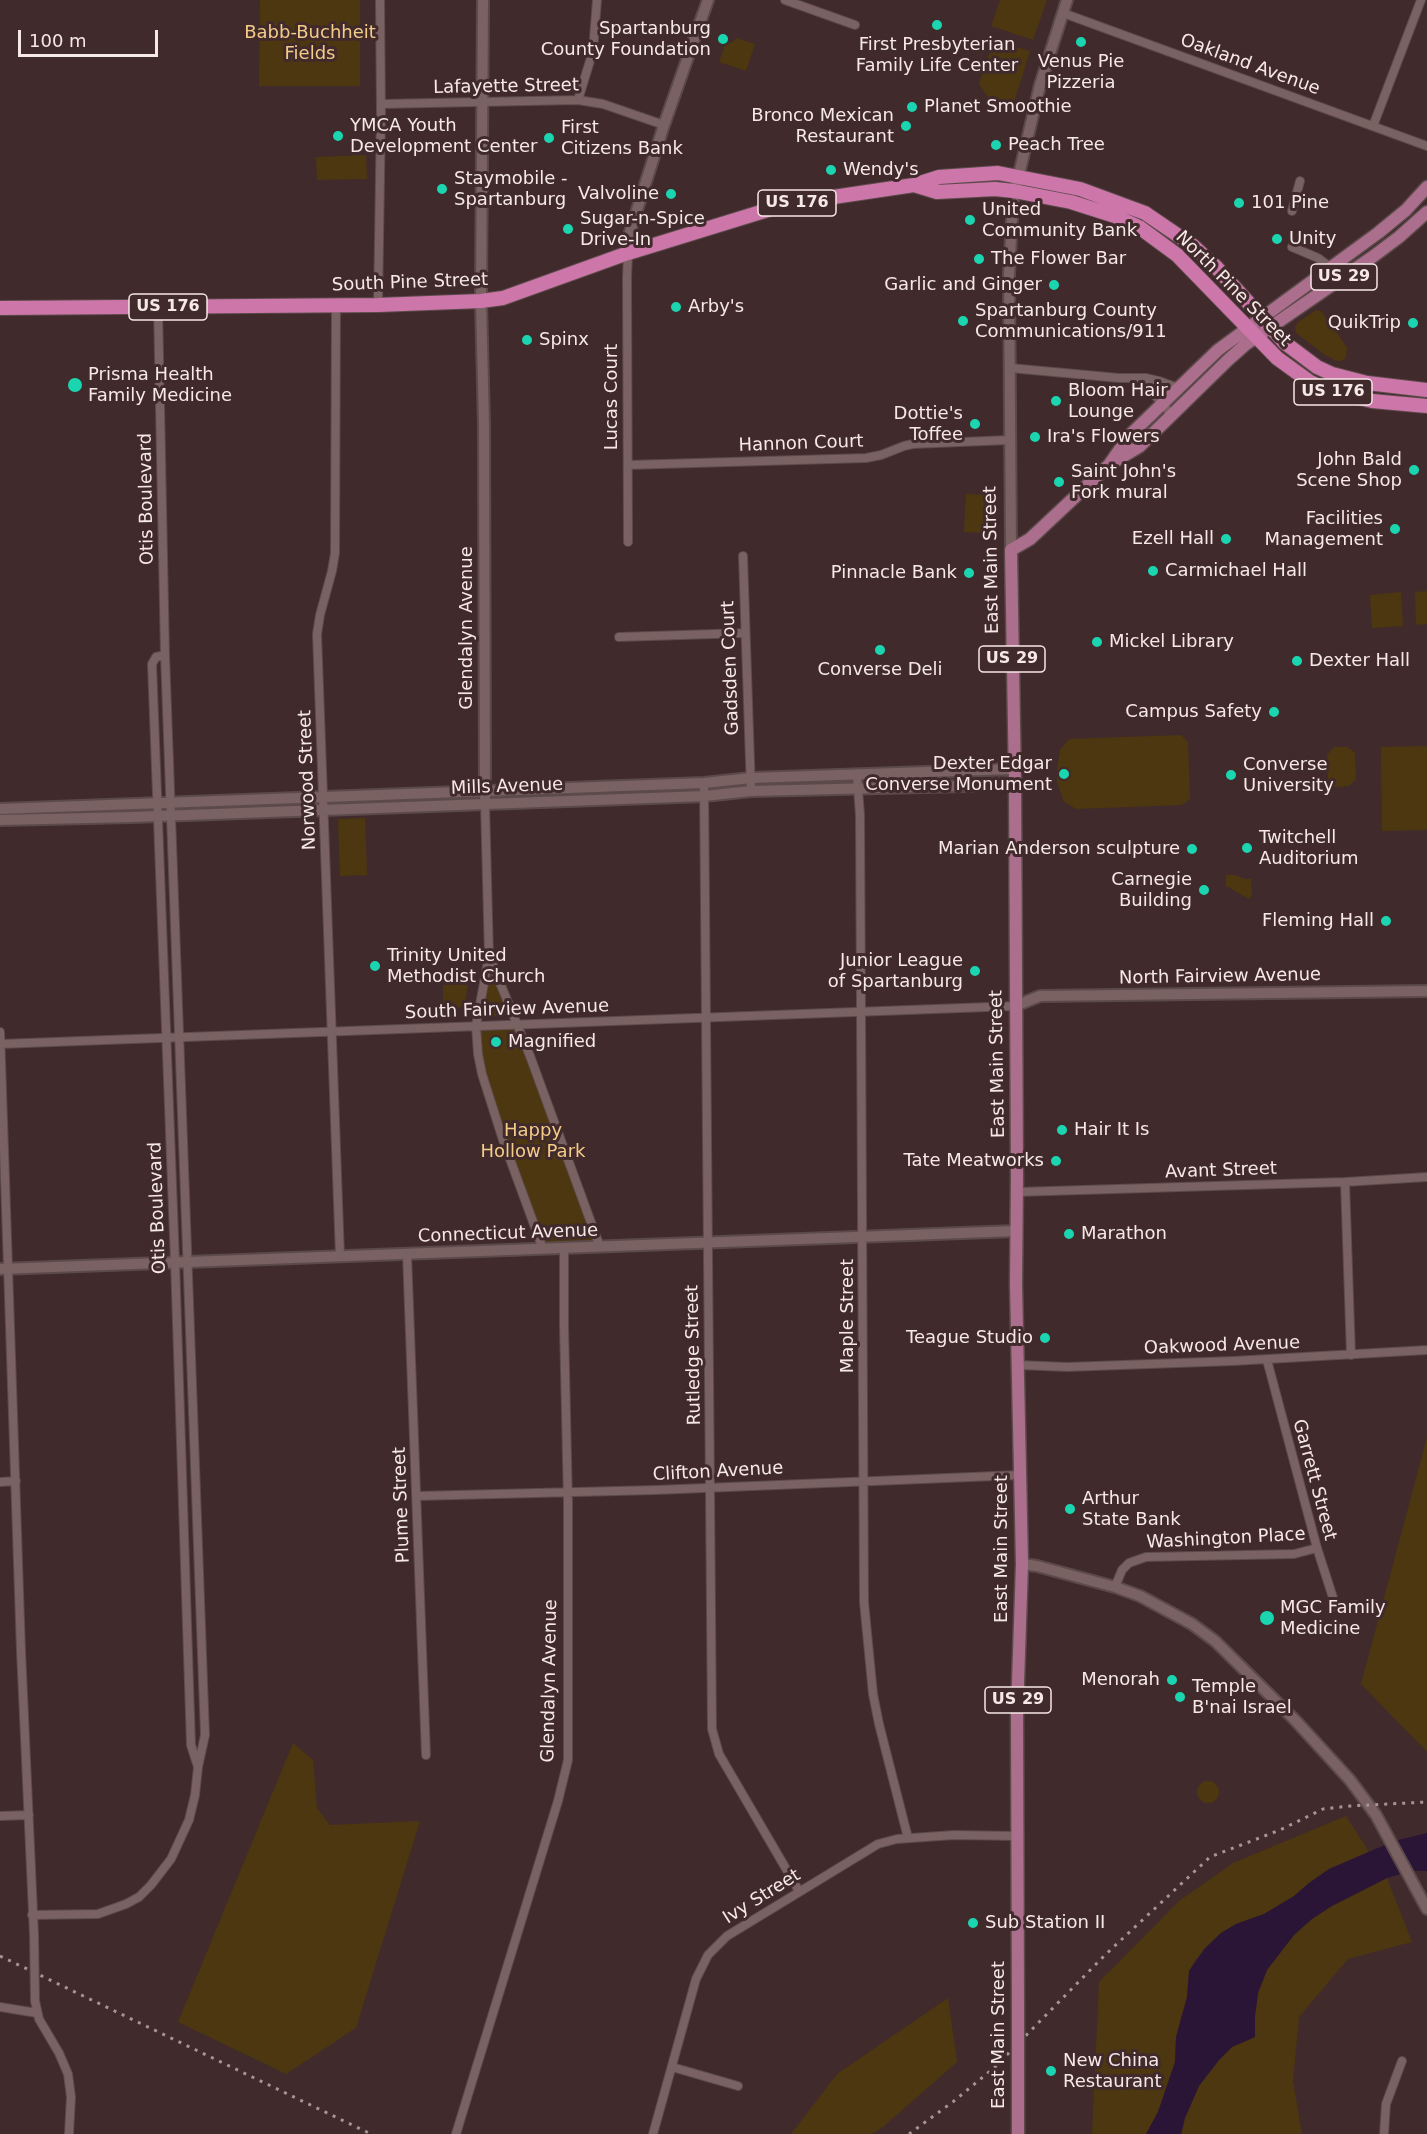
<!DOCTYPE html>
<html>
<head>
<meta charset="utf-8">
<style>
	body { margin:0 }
	#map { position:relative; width:1427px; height:2134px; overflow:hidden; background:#402a2b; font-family:"DejaVu Sans",sans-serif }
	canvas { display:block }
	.scale { position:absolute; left:18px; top:30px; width:140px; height:27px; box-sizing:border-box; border:3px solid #f7e8e8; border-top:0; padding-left:8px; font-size:18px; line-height:21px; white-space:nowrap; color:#f7e8e8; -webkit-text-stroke:4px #402a2b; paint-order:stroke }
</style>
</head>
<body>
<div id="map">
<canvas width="1427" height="2134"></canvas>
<div class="scale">100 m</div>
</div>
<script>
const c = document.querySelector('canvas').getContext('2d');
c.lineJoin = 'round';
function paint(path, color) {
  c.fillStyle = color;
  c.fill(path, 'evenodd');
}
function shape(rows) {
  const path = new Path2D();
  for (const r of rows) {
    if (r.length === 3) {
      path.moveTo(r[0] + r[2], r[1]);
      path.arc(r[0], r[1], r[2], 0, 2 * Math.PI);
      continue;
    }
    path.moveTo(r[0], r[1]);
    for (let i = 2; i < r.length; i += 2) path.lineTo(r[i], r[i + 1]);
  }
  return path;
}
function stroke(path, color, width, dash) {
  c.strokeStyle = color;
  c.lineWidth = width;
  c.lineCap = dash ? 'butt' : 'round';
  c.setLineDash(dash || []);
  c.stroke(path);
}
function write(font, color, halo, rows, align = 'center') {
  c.font = font + ' "DejaVu Sans",sans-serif';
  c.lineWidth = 6;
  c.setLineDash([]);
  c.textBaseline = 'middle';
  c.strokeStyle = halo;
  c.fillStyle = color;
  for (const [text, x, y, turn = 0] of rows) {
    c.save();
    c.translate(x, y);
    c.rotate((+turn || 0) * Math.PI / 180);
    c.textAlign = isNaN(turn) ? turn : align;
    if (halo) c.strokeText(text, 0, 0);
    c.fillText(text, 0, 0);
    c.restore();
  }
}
paint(shape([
	[260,0,360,0,360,86,259,86],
	[1000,0,1047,0,1033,40,991,26],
	[736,38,755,44,746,71,719,62,726,43,733,42],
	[994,40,1030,51,1013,106,989,99,979,84],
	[366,155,367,179,317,180,316,157],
	[1316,310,1321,311,1347,347,1346,358,1341,361,1337,361,1325,355,1296,333,1295,327,1298,322],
	[966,494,988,495,986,533,964,532],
	[1427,591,1427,624,1416,625,1415,592],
	[1401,592,1403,626,1372,628,1370,595],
	[1181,735,1188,742,1190,799,1182,805,1076,809,1064,802,1057,782,1057,769,1060,750,1069,739],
	[1427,746,1427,830,1382,831,1381,747],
	[1334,747,1348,747,1355,753,1356,779,1349,786,1334,787,1328,779,1327,755],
	[365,818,367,875,340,876,338,819],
	[1226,875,1235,875,1245,879,1251,879,1252,895,1249,899,1226,886],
	[490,974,492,974,506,1004,505,1011,500,1016,493,1017,487,1014,484,1008],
	[468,984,464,1007,443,1009,443,985],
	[518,1024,600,1247,543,1249,482,1074,476,1026],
	[1427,1437,1427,1752,1361,1684],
	[293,1743,313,1760,317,1808,330,1825,420,1821,356,2028,286,2074,178,2022],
	[1208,1792,11],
	[1346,1816,1369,1852,1329,1869,1309,1883,1294,1896,1264,1914,1236,1924,1221,1933,1196,1959,1189,1971,1187,1997,1176,2037,1175,2062,1158,2112,1146,2134,1092,2134,1099,1982,1179,1901,1233,1863],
	[1387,1878,1412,1942,1348,1959,1299,2017,1293,2081,1302,2134,1181,2134,1185,2118,1199,2086,1219,2060,1232,2047,1255,2037,1255,2016,1258,1993,1267,1970,1294,1935,1312,1919,1332,1906],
	[948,1998,957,2062,883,2127,872,2134,791,2134,837,2074]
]), '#4c3710');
paint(shape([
	[1427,1833,1427,1871,1411,1871,1387,1878,1332,1906,1312,1919,1294,1935,1267,1970,1258,1993,1255,2016,1255,2037,1232,2047,1219,2060,1199,2086,1185,2118,1181,2134,1146,2134,1158,2112,1175,2062,1176,2037,1187,1997,1189,1971,1205,1948,1221,1933,1236,1924,1264,1914,1294,1896,1309,1883,1329,1869,1394,1841]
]), '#2b1536');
const street = shape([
	[785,0,855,25],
	[1063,13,1427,146],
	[578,100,593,51,597,0],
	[381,104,578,100,603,104,664,125],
	[1373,126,1421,0],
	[1292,211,1300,181],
	[1292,247,1318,258,1330,267],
	[336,304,335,553,332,571,320,615,317,634,340,1256],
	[378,305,381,113,380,0],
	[1010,368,1119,378,1146,378,1159,381,1178,388],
	[1146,378,1152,392,1171,414],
	[628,465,866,458,881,455,904,446,913,444,1009,440],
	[628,542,627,278,628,253],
	[743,556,751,791],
	[619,637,745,633],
	[165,655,156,657,152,664,175,1262,191,1745,198,1767],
	[857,776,860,815,864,1602,873,1694,879,1724,908,1838],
	[704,783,712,1729,719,1754,799,1891],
	[485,804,489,956,476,1026,478,1054,482,1074,503,1140,543,1249],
	[489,956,530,1056,600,1247],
	[0,1032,21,1651,34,1934],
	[0,1044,1015,1006],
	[1345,1182,1351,1355],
	[1017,1192,1345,1182,1427,1177],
	[407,1254,426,1755],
	[1267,1360,1317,1548,1336,1607],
	[1019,1365,1067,1367,1233,1361,1427,1350],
	[0,1482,16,1481],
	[417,1496,656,1490,1020,1475],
	[1115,1587,1122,1570,1129,1563,1146,1557,1294,1554,1317,1548],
	[0,1816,29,1815],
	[32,1915,98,1914,126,1904,139,1897,151,1885,171,1859,189,1820,195,1795,198,1767,205,1735,165,655,158,307],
	[35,2001,39,2019,59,2053,68,2074,71,2097,69,2134],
	[0,2007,37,2013],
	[672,2067,738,2086],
	[456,2134,558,1801,568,1760,568,1503,564,1326,564,1248],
	[653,2134,696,1979,708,1955,727,1936,878,1844,897,1839,954,1835,1017,1836],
	[1384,2134,1386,2104,1402,2061]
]);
const secondary = shape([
	[483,0,481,301,484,425,485,798],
	[628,253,630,232,664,125,708,0],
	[1011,550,1009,275,1013,200,1040,85,1067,0],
	[0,809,704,783,751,778,1014,769],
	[0,820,132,817,704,796,751,791,966,786,1015,783],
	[1015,1006,1040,996,1427,991],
	[0,1269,1016,1231],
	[1022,1564,1037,1566,1115,1587,1140,1596,1192,1624,1215,1641,1295,1720,1350,1780,1376,1815,1427,1909]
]);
const primary = shape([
	[1115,461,1140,446,1228,360,1246,344,1371,258,1399,237,1427,212],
	[1018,2006,1017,1712,1022,1564,1016,1284,1017,1177,1015,783,1011,550,1030,539,1109,465,1130,435,1218,350,1378,233,1406,210,1427,187],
	[1018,2134,1018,2067]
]);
const highway = shape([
	[914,185,937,192,995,189,1014,191,1071,202,1115,216,1139,227,1177,255,1277,358,1310,382,1330,391,1372,401,1427,406],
	[0,308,378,305,481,301,503,298,628,253,774,208,820,199,914,185,939,177,998,173,1080,189,1145,213,1192,245,1216,267,1285,343,1317,367,1332,374,1367,383,1427,390]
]);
stroke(street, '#5c4a4a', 10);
stroke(secondary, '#5c4a4a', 14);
stroke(primary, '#5c4a4a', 15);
stroke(highway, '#5c4a4a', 16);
stroke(street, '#7a6162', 8);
stroke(secondary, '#7a6162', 10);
stroke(primary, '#ac6e8d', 12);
stroke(highway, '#cd76aa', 14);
stroke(shape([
	[0,1956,371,2134],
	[909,2134,954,2101,995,2067,1105,1955,1210,1857,1280,1830,1323,1809,1350,1806,1427,1802]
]), '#a79595', 3, [3, 6]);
const streetBridge = shape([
	[34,1934,35,2001]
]);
const primaryBridge = shape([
	[1018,2067,1018,2006]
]);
stroke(streetBridge, '#5c4a4a', 10, []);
stroke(primaryBridge, '#5c4a4a', 15, []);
stroke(streetBridge, '#7a6162', 8);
stroke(primaryBridge, '#ac6e8d', 12);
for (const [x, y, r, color] of [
	[937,25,6,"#1bd5b1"],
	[723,39,6,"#1bd5b1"],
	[1081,42,6,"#1bd5b1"],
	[912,107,6,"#1bd5b1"],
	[906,126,6,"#1bd5b1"],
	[338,136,6,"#1bd5b1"],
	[549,138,6,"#1bd5b1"],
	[996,145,6,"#1bd5b1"],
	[831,170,6,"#1bd5b1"],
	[442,189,6,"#1bd5b1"],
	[671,194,6,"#1bd5b1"],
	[1239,203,6,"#1bd5b1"],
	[970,220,6,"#1bd5b1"],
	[568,229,6,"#1bd5b1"],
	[1277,239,6,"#1bd5b1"],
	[979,259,6,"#1bd5b1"],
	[1054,285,6,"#1bd5b1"],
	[676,307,6,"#1bd5b1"],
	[963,321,6,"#1bd5b1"],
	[1413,323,6,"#1bd5b1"],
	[527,340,6,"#1bd5b1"],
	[75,385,8,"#1bd5b1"],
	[1056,401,6,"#1bd5b1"],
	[975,424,6,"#1bd5b1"],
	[1035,437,6,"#1bd5b1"],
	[1414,470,6,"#1bd5b1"],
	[1059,482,6,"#1bd5b1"],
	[1395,529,6,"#1bd5b1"],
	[1226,539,6,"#1bd5b1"],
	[1153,571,6,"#1bd5b1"],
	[969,573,6,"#1bd5b1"],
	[1097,642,6,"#1bd5b1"],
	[880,650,6,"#1bd5b1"],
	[1297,661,6,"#1bd5b1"],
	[1274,712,6,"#1bd5b1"],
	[1064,774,6,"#1bd5b1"],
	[1231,775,6,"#1bd5b1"],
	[1247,848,6,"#1bd5b1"],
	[1192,849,6,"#1bd5b1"],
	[1204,890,6,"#1bd5b1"],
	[1386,921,6,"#1bd5b1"],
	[375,966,6,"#1bd5b1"],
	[975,971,6,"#1bd5b1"],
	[496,1042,6,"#1bd5b1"],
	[1062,1130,6,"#1bd5b1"],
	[1056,1161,6,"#1bd5b1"],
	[1069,1234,6,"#1bd5b1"],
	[1045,1338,6,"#1bd5b1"],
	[1070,1509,6,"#1bd5b1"],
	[1267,1618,8,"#1bd5b1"],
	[1172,1680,6,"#1bd5b1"],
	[1180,1697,6,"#1bd5b1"],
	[973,1923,6,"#1bd5b1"],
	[1051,2071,6,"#1bd5b1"]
]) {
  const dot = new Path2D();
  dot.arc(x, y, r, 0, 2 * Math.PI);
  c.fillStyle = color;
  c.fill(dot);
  stroke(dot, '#402a2b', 2);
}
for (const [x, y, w] of [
	[797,203,78],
	[1344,277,66],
	[168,307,78],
	[1333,392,78],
	[1012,659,66],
	[1018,1700,66]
]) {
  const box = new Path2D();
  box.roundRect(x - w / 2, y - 13, w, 26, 4.5);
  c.fillStyle = '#402a2b';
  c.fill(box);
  stroke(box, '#f7e8e8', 1.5);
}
write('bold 16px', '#f7e8e8', null, [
	["US 176",797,203],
	["US 29",1344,277],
	["US 176",168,307],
	["US 176",1333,392],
	["US 29",1012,659],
	["US 29",1018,1700]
]);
write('18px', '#f7e8e8', '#402a2b', [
	["Spartanburg",711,29,"right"],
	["County Foundation",711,50,"right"],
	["First Presbyterian",937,45,"center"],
	["Family Life Center",937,66,"center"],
	["Venus Pie",1081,62,"center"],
	["Pizzeria",1081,83,"center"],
	["Planet Smoothie",924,107],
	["Bronco Mexican",894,116,"right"],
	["Restaurant",894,137,"right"],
	["YMCA Youth",350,126],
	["Development Center",350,147],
	["First",561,128],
	["Citizens Bank",561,149],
	["Peach Tree",1008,145],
	["Wendy's",843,170],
	["Staymobile -",454,179],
	["Spartanburg",454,200],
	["Valvoline",659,194,"right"],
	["101 Pine",1251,203],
	["United",982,210],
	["Community Bank",982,231],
	["Sugar-n-Spice",580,219],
	["Drive-In",580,240],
	["Unity",1289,239],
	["The Flower Bar",991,259],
	["Garlic and Ginger",1042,285,"right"],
	["Arby's",688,307],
	["Spartanburg County",975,311],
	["Communications/911",975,332],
	["QuikTrip",1401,323,"right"],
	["Spinx",539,340],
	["Prisma Health",88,375],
	["Family Medicine",88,396],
	["Bloom Hair",1068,391],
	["Lounge",1068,412],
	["Dottie's",963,414,"right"],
	["Toffee",963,435,"right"],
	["Ira's Flowers",1047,437],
	["John Bald",1402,460,"right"],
	["Scene Shop",1402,481,"right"],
	["Saint John's",1071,472],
	["Fork mural",1071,493],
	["Facilities",1383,519,"right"],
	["Management",1383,540,"right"],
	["Ezell Hall",1214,539,"right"],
	["Carmichael Hall",1165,571],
	["Pinnacle Bank",957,573,"right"],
	["Mickel Library",1109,642],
	["Dexter Hall",1309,661],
	["Converse Deli",880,670,"center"],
	["Campus Safety",1262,712,"right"],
	["Dexter Edgar",1052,764,"right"],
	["Converse Monument",1052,785,"right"],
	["Converse",1243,765],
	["University",1243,786],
	["Twitchell",1259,838],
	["Auditorium",1259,859],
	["Marian Anderson sculpture",1180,849,"right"],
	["Carnegie",1192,880,"right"],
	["Building",1192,901,"right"],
	["Fleming Hall",1374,921,"right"],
	["Trinity United",387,956],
	["Methodist Church",387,977],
	["Junior League",963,961,"right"],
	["of Spartanburg",963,982,"right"],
	["Magnified",508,1042],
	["Hair It Is",1074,1130],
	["Tate Meatworks",1044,1161,"right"],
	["Marathon",1081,1234],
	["Teague Studio",1033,1338,"right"],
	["Arthur",1082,1499],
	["State Bank",1082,1520],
	["MGC Family",1280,1608],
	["Medicine",1280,1629],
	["Menorah",1160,1680,"right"],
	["Temple",1192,1687],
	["B'nai Israel",1192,1708],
	["Sub Station II",985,1923],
	["New China",1063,2061],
	["Restaurant",1063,2082]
], 'left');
write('18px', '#f4cc89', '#402a2b', [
	["Babb-Buchheit",310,33],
	["Fields",310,54],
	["Happy",533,1131],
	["Hollow Park",533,1152]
]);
write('18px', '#f7e8e8', '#402a2b', [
	["Oakland Avenue",1250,65,20],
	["Lafayette Street",506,87,-1],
	["South Pine Street",410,283,-2],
	["North Pine Street",1233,289,45],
	["Lucas Court",612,397,-90],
	["Hannon Court",801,444,-2],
	["Otis Boulevard",147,499,-91],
	["East Main Street",992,560,-91],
	["Glendalyn Avenue",467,628,-90],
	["Gadsden Court",731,668,-92],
	["Norwood Street",308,780,-92],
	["Mills Avenue",507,787,-2],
	["North Fairview Avenue",1220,977,-1],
	["South Fairview Avenue",507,1010,-2],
	["East Main Street",998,1064,-91],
	["Avant Street",1221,1171,-2],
	["Otis Boulevard",158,1208,-92],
	["Connecticut Avenue",508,1234,-2],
	["Maple Street",848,1316,-90],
	["Oakwood Avenue",1222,1346,-2],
	["Rutledge Street",694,1355,-91],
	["Clifton Avenue",718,1472,-3],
	["Garrett Street",1314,1480,75],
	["Plume Street",402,1505,-92],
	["Washington Place",1226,1539,-3],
	["East Main Street",1002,1549,-90],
	["Glendalyn Avenue",550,1681,-89],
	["Ivy Street",762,1897,-32],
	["East Main Street",999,2035,-90]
]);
</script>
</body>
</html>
